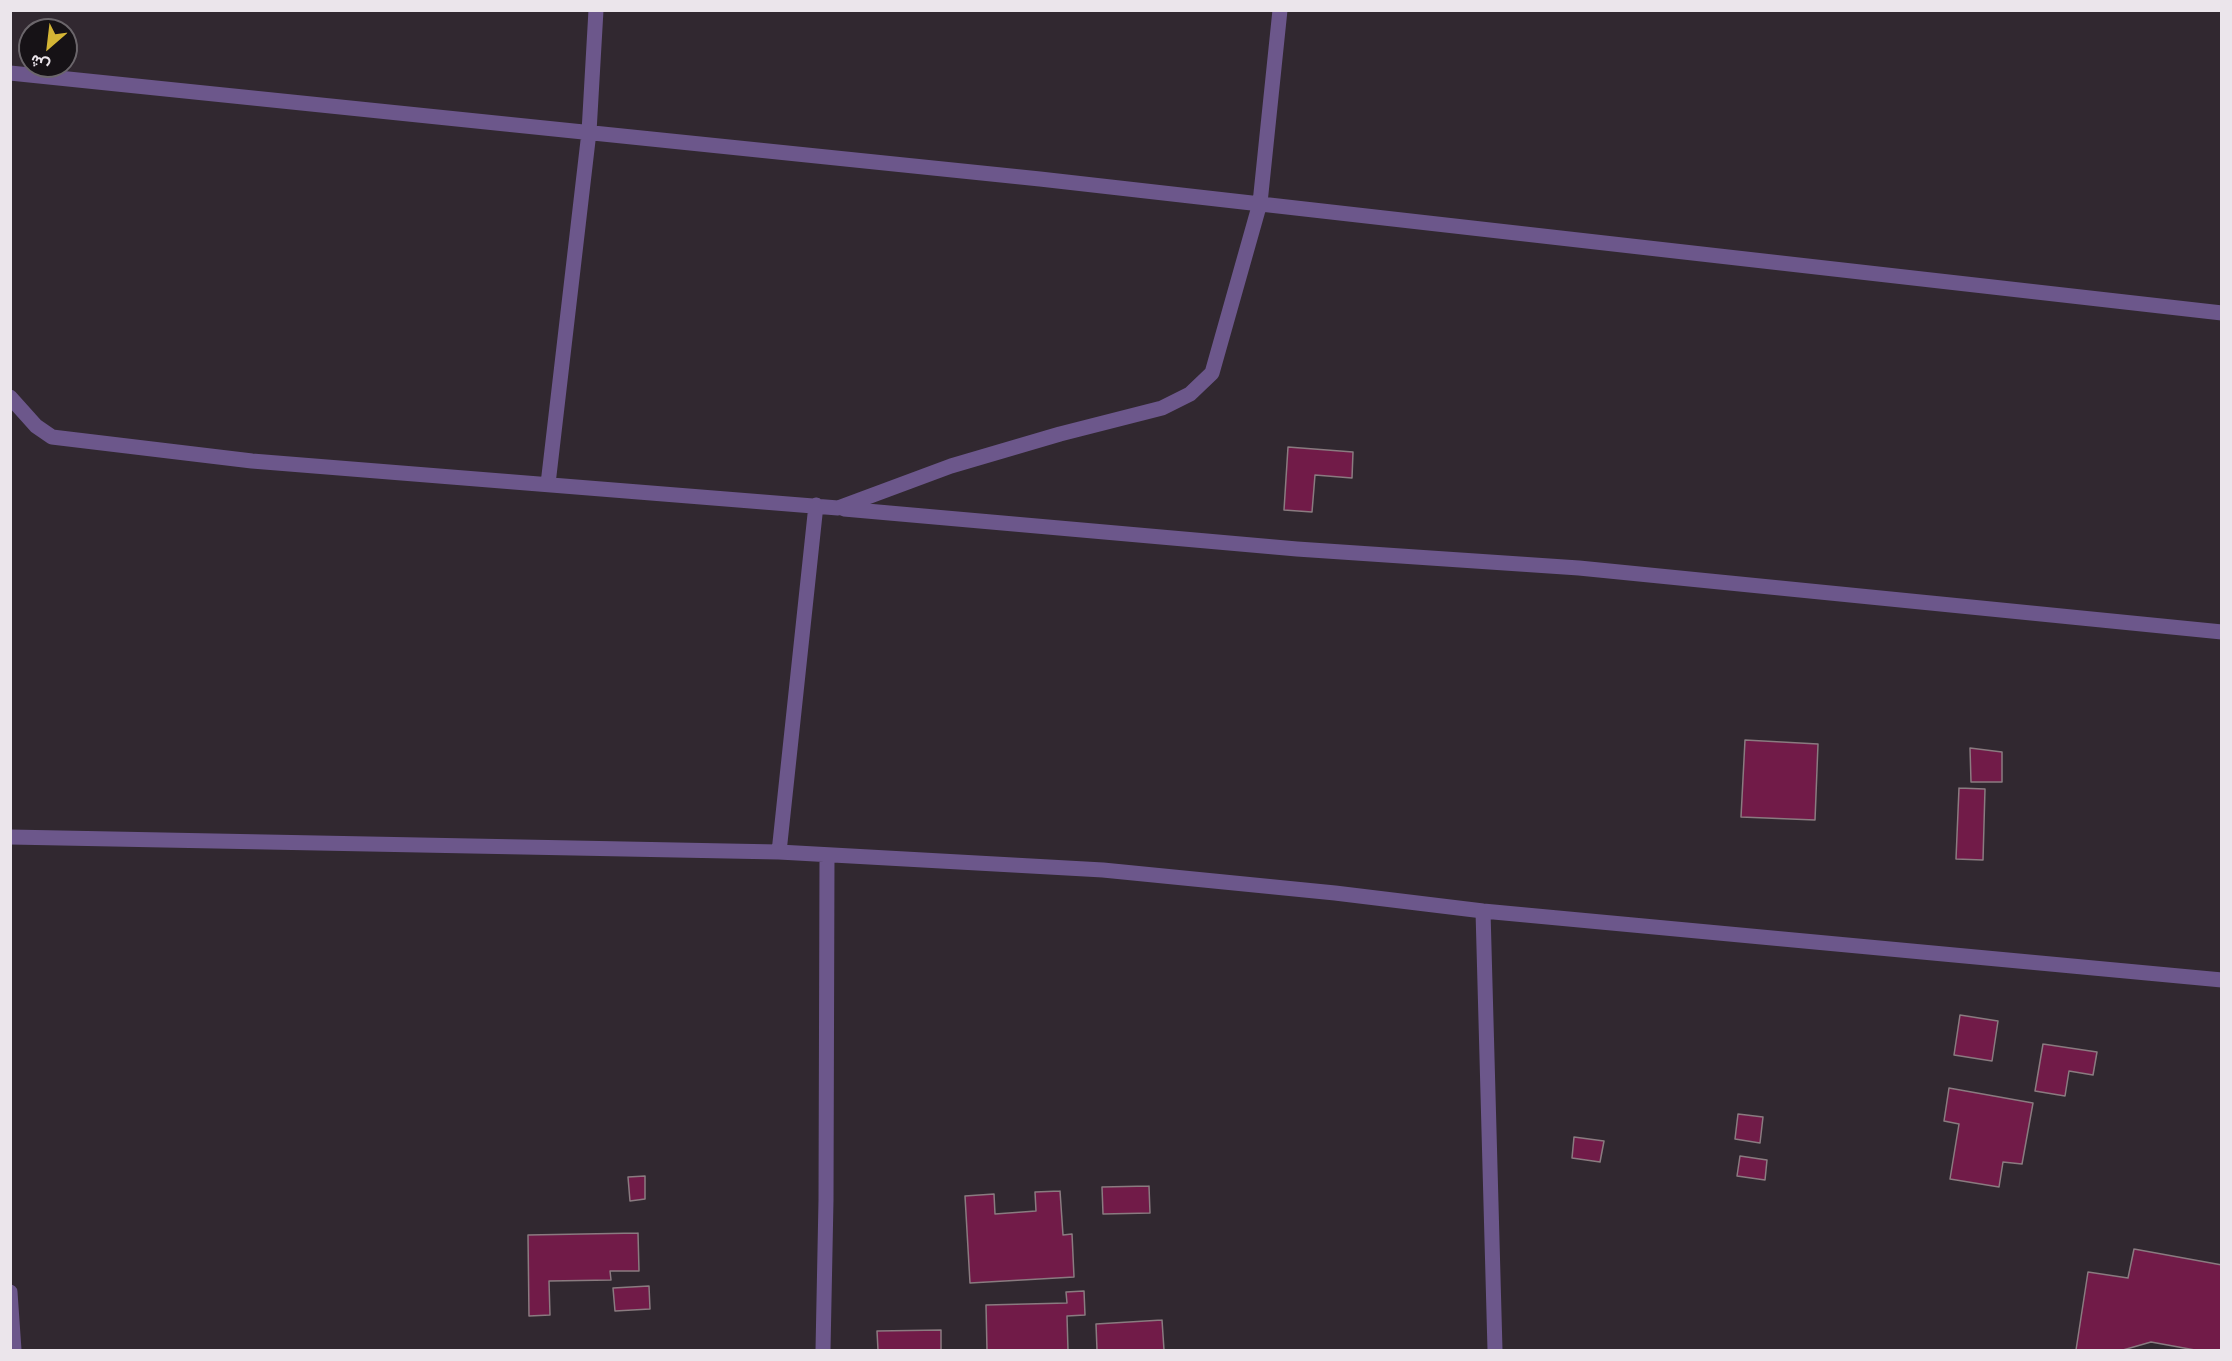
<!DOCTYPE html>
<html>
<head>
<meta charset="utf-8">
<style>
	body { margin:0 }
	#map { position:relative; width:2232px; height:1361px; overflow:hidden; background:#312830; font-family:"Sofia Sans Condensed",Vazirmatn,sans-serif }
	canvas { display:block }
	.frame { position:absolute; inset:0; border:12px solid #ebe5eb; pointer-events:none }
	.north { position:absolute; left:18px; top:18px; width:60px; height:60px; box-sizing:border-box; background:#161216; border:2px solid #6b666b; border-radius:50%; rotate:208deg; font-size:16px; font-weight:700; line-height:24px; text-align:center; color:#ebe5eb }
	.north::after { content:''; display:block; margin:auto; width:21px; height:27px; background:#d4b535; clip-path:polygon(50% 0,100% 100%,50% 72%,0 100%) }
</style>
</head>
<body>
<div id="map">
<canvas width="2232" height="1361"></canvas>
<div class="frame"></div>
<div class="north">ش</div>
</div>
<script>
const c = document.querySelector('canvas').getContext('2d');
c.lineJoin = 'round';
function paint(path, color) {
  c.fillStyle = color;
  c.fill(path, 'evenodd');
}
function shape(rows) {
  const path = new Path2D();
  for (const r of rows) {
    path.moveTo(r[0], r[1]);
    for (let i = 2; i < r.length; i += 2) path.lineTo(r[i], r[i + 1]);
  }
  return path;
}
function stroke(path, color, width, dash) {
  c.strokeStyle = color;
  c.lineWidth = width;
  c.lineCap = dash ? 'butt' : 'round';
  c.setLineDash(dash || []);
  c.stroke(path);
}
const building = shape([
	[1288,447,1353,452,1352,478,1315,475,1312,512,1284,510,1288,447],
	[1745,740,1818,744,1815,820,1741,817,1745,740],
	[1970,748,2002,752,2002,782,1971,782,1970,748],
	[1959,788,1985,789,1983,860,1956,859,1959,788],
	[1960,1015,1998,1021,1992,1061,1954,1055,1960,1015],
	[2043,1044,2097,1052,2093,1075,2069,1071,2065,1096,2035,1091,2043,1044],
	[1949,1088,2033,1103,2022,1164,2003,1162,1999,1187,1950,1179,1959,1124,1944,1121,1949,1088],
	[1738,1114,1763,1117,1760,1143,1735,1139,1738,1114],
	[1574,1137,1604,1141,1600,1162,1572,1158,1574,1137],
	[1740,1156,1767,1160,1765,1180,1737,1176,1740,1156],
	[645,1176,645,1199,630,1201,628,1177,645,1176],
	[1149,1186,1150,1213,1103,1214,1102,1187,1149,1186],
	[1060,1191,1063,1235,1072,1234,1074,1277,970,1283,965,1196,994,1194,995,1214,1036,1211,1035,1192,1060,1191],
	[638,1233,639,1271,610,1271,611,1280,549,1281,550,1315,529,1316,528,1235,638,1233],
	[2134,1249,2222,1265,2222,1350,2195,1350,2151,1342,2123,1350,2076,1350,2088,1272,2128,1278,2134,1249],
	[649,1286,650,1309,615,1311,613,1288,649,1286],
	[1084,1291,1085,1315,1067,1316,1068,1350,987,1350,986,1305,1067,1303,1066,1292,1084,1291],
	[1162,1320,1164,1350,1097,1350,1096,1324,1162,1320],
	[941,1330,941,1350,878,1350,877,1331,941,1330]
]);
paint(building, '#711b48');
stroke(building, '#8a7b80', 1.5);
stroke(shape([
	[10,73,1040,179,2222,313],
	[10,397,36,426,52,437,252,461,838,508,951,466,1060,434,1162,408,1190,394,1212,373,1260,203,1280,10],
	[548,484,589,132,596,10],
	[844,509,1297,549,1579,568,2222,632],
	[10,837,779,852,1103,870,1335,893,1483,911,2222,980],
	[779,852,816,505],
	[1483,911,1495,1350],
	[10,1292,14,1350],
	[823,1350,826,1200,827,855]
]), '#6c578b', 15);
</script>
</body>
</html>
